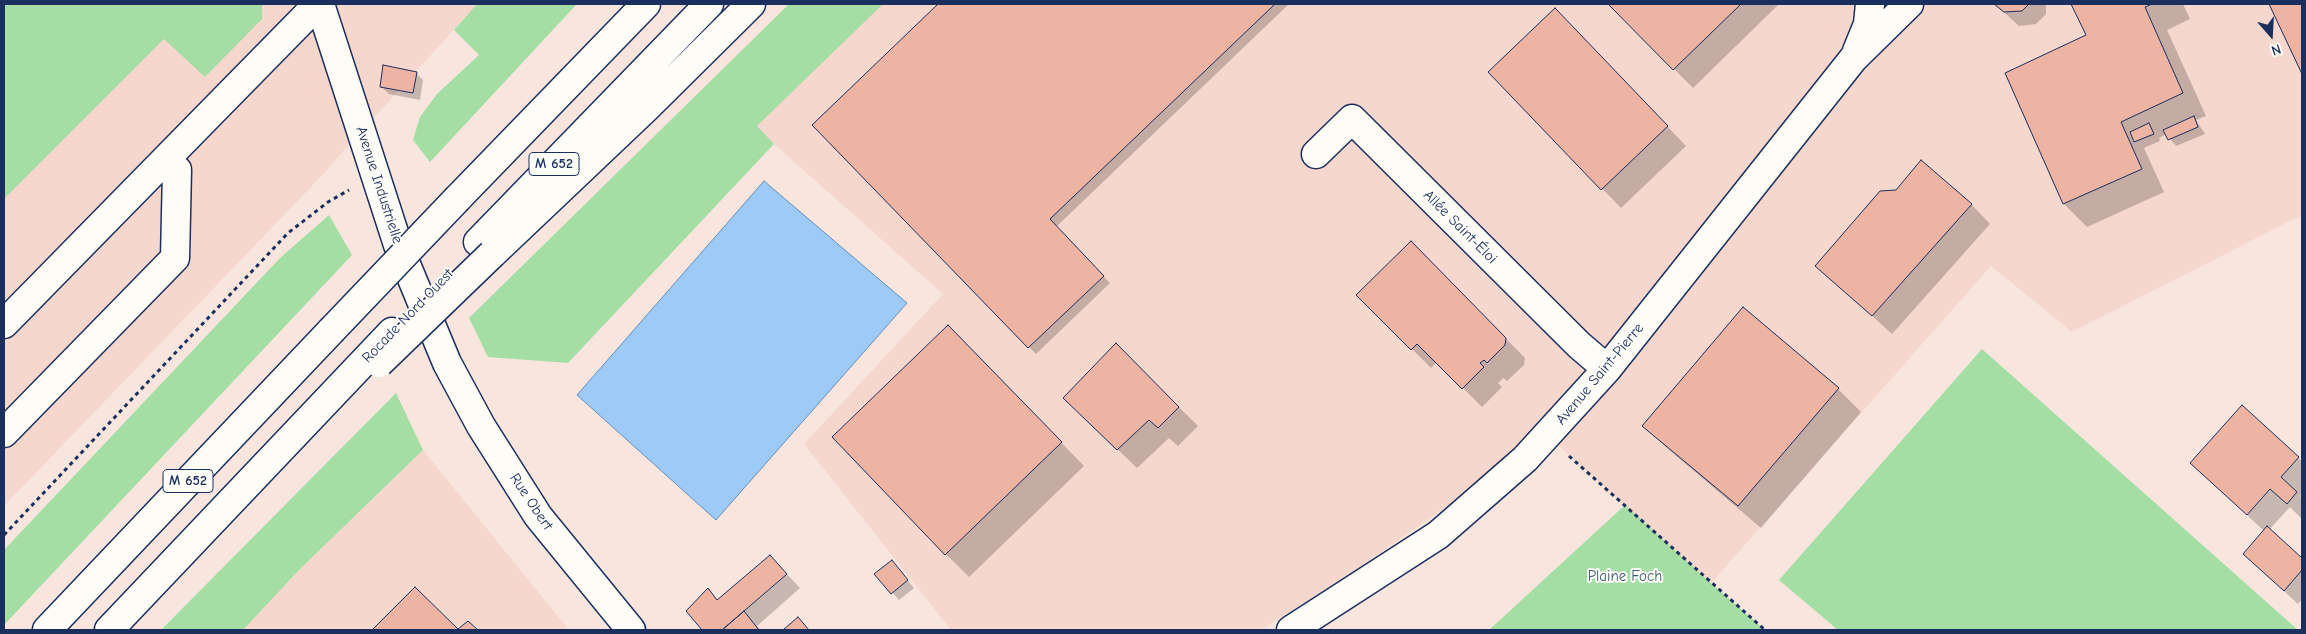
<!DOCTYPE html>
<html>
<head>
<meta charset="utf-8">
<style>
	body { margin:0 }
	#map { position:relative; width:2306px; height:634px; overflow:hidden; background:#f8e6de; font-family:"Comic Neue",sans-serif }
	canvas { display:block }
	.frame { position:absolute; inset:0; border:5px solid #1b2f5e; pointer-events:none }
	.north { position:absolute; left:2246px; top:10px; width:50px; height:50px; -webkit-text-stroke:4px #fdfcf7; paint-order:stroke; rotate:161deg; font-size:14px; font-weight:700; line-height:20px; text-align:center; color:#1b2f5e }
	.north::after { content:''; display:block; margin:auto; width:18px; height:22px; background:#1b2f5e; clip-path:polygon(50% 0,100% 100%,50% 72%,0 100%) }
</style>
</head>
<body>
<div id="map">
<canvas width="2306" height="634"></canvas>
<div class="frame"></div>
<div class="north">N</div>
</div>
<script>
const c = document.querySelector('canvas').getContext('2d');
c.lineJoin = 'round';
function paint(path, color) {
  c.fillStyle = color;
  c.fill(path, 'evenodd');
}
function shape(rows) {
  const path = new Path2D();
  for (const r of rows) {
    path.moveTo(r[0], r[1]);
    for (let i = 2; i < r.length; i += 2) path.lineTo(r[i], r[i + 1]);
  }
  return path;
}
function stroke(path, color, width, dash) {
  c.strokeStyle = color;
  c.lineWidth = width;
  c.lineCap = dash ? 'butt' : 'round';
  c.setLineDash(dash || []);
  c.stroke(path);
}
function write(font, color, halo, rows, align = 'center') {
  c.font = font + ' "Comic Neue",sans-serif';
  c.lineWidth = 4;
  c.setLineDash([]);
  c.textBaseline = 'middle';
  c.strokeStyle = halo;
  c.fillStyle = color;
  for (const [text, x, y, turn = 0] of rows) {
    c.save();
    c.translate(x, y);
    c.rotate((+turn || 0) * Math.PI / 180);
    c.textAlign = isNaN(turn) ? turn : align;
    if (halo) c.strokeText(text, 0, 0);
    c.fillText(text, 0, 0);
    c.restore();
  }
}
paint(shape([
	[4,4,477,4,313,185,4,506],
	[868,4,2302,4,2302,215,2072,332,1991,266,1711,583,1548,436,1361,566,1261,630,951,630,804,444,943,294,774,144,757,126],
	[423,450,569,630,243,630,299,570]
]), '#f5d7cd');
paint(shape([
	[4,4,262,4,262,19,205,77,164,39,4,199],
	[477,4,577,4,430,162,413,140,420,117,437,94,479,55,454,30],
	[789,4,883,4,757,126,774,144,568,363,488,357,469,318],
	[329,215,352,255,4,625,4,550,280,258],
	[1982,349,2298,630,1838,630,1779,580],
	[396,393,423,450,299,570,243,630,161,630],
	[1625,505,1711,583,1765,630,1489,630]
]), '#a4dea4');
const water = shape([
	[764,181,907,303,716,520,577,395,764,181]
]);
paint(water, '#9dcaf7');
stroke(water, '#698cba', 1);
paint(shape([
	[940,4,1289,4,1056,227,1110,283,1036,354,814,125],
	[1609,4,1776,4,1778,5,1693,88],
	[1995,4,2046,4,2046,14,2036,24,2019,26],
	[2072,4,2183,4,2190,19,2167,30,2206,116,2196,120,2205,134,2176,146,2166,134,2159,138,2160,141,2144,148,2164,192,2087,227,2064,204,2007,74,2088,36],
	[2271,4,2302,4,2302,71],
	[1574,29,1686,146,1621,208,1490,72],
	[416,73,423,80,420,100,389,94,382,87],
	[1971,204,1990,224,1892,334,1817,266],
	[1411,243,1525,358,1524,365,1507,381,1503,378,1498,383,1502,387,1482,407,1437,362,1431,368,1358,295],
	[1116,345,1198,426,1178,446,1169,438,1137,468,1084,417],
	[971,350,1084,466,969,577,946,554],
	[1838,389,1861,412,1761,528,1667,448,1644,425],
	[2298,458,2302,461,2302,494,2300,496,2302,499,2302,519,2290,507,2269,530,2302,560,2302,599,2298,604,2258,567,2264,531,2191,463],
	[770,556,800,588,757,626,761,630,703,630,687,611,708,590,719,601],
	[892,561,914,588,899,600,876,574],
	[415,589,457,630,375,630]
]), '#0003');
const building = shape([
	[938,4,1275,4,1050,219,1104,276,1028,348,812,125,938,4],
	[1608,4,1741,4,1673,70,1608,4],
	[1994,4,2029,4,2022,11,2004,12,1994,4],
	[2071,4,2152,4,2145,7,2183,93,2121,122,2142,169,2063,204,2005,73,2086,35,2071,4],
	[2269,4,2302,4,2302,74,2269,4],
	[1555,8,1668,126,1601,190,1488,72,1555,8],
	[383,65,417,72,413,93,380,87,383,65],
	[2194,116,2198,127,2168,140,2163,130,2194,116],
	[2149,123,2154,134,2134,142,2130,132,2149,123],
	[1921,160,1972,204,1872,316,1815,266,1880,191,1896,190,1921,160],
	[1411,241,1506,338,1505,345,1487,363,1484,360,1480,363,1484,367,1462,389,1417,344,1411,350,1356,295,1411,241],
	[1743,307,1839,388,1738,506,1642,426,1743,307],
	[948,325,1062,442,945,555,832,437,948,325],
	[1116,343,1179,407,1158,428,1149,420,1117,450,1063,398,1116,343],
	[2242,405,2299,457,2281,477,2297,492,2287,504,2270,489,2247,515,2190,463,2242,405],
	[2267,526,2302,558,2302,570,2284,591,2243,554,2267,526],
	[770,555,787,574,722,630,702,630,686,611,708,588,717,600,770,555],
	[892,560,908,580,891,594,874,574,892,560],
	[415,587,458,629,468,621,478,630,372,630,415,587],
	[744,611,759,630,722,630,744,611],
	[798,617,809,630,783,630,798,617]
]);
paint(building, '#edb4a4');
stroke(building, '#1b2f5e', 1);
const minor = shape([
	[320,4,398,245,447,363,481,426,538,516,631,630],
	[1857,51,1868,24,1870,4],
	[1316,154,1352,119,1579,345,1607,369],
	[4,324,318,4],
	[4,433,175,258,177,170,165,161],
	[1291,630,1438,535,1525,459,1607,369,1853,59,1909,4]
]);
const highway = shape([
	[458,198,646,4],
	[478,242,709,4],
	[492,254,646,108,751,4],
	[47,630,331,331],
	[109,630,392,332]
]);
stroke(minor, '#1b2f5e', 31);
stroke(highway, '#1b2f5e', 31);
stroke(shape([
	[1569,456,1765,630],
	[4,535,288,233,328,202,349,190]
]), '#1b2f5e', 3, [4, 4]);
stroke(minor, '#fdfcf7', 28);
stroke(highway, '#fdfcf7', 28);
const highwayBridge = shape([
	[331,331,458,198],
	[379,363,492,254]
]);
stroke(highwayBridge, '#1b2f5e', 31, []);
stroke(highwayBridge, '#fdfcf7', 28);
for (const [x, y, w] of [
	[554,164,50],
	[188,481,50]
]) {
  const box = new Path2D();
  box.roundRect(x - w / 2, y - 11.5, w, 23, 4);
  c.fillStyle = '#fdfcf7';
  c.fill(box);
  stroke(box, '#1b2f5e', 1);
}
write('bold 14px', '#1b2f5e', null, [
	["M 652",554,164],
	["M 652",188,481]
]);
write('15px', '#1b2f5e', '#fdfcf7', [
	["Avenue Industrielle",379,185,72],
	["Allée Saint-Éloi",1460,227,45],
	["Rocade Nord Ouest",408,316,-46],
	["Avenue Saint-Pierre",1600,374,-50],
	["Rue Obert",531,502,56]
]);
write('15px', '#3d5b70', '#fdfcf7', [
	["Plaine Foch",1625,577]
]);
</script>
</body>
</html>
